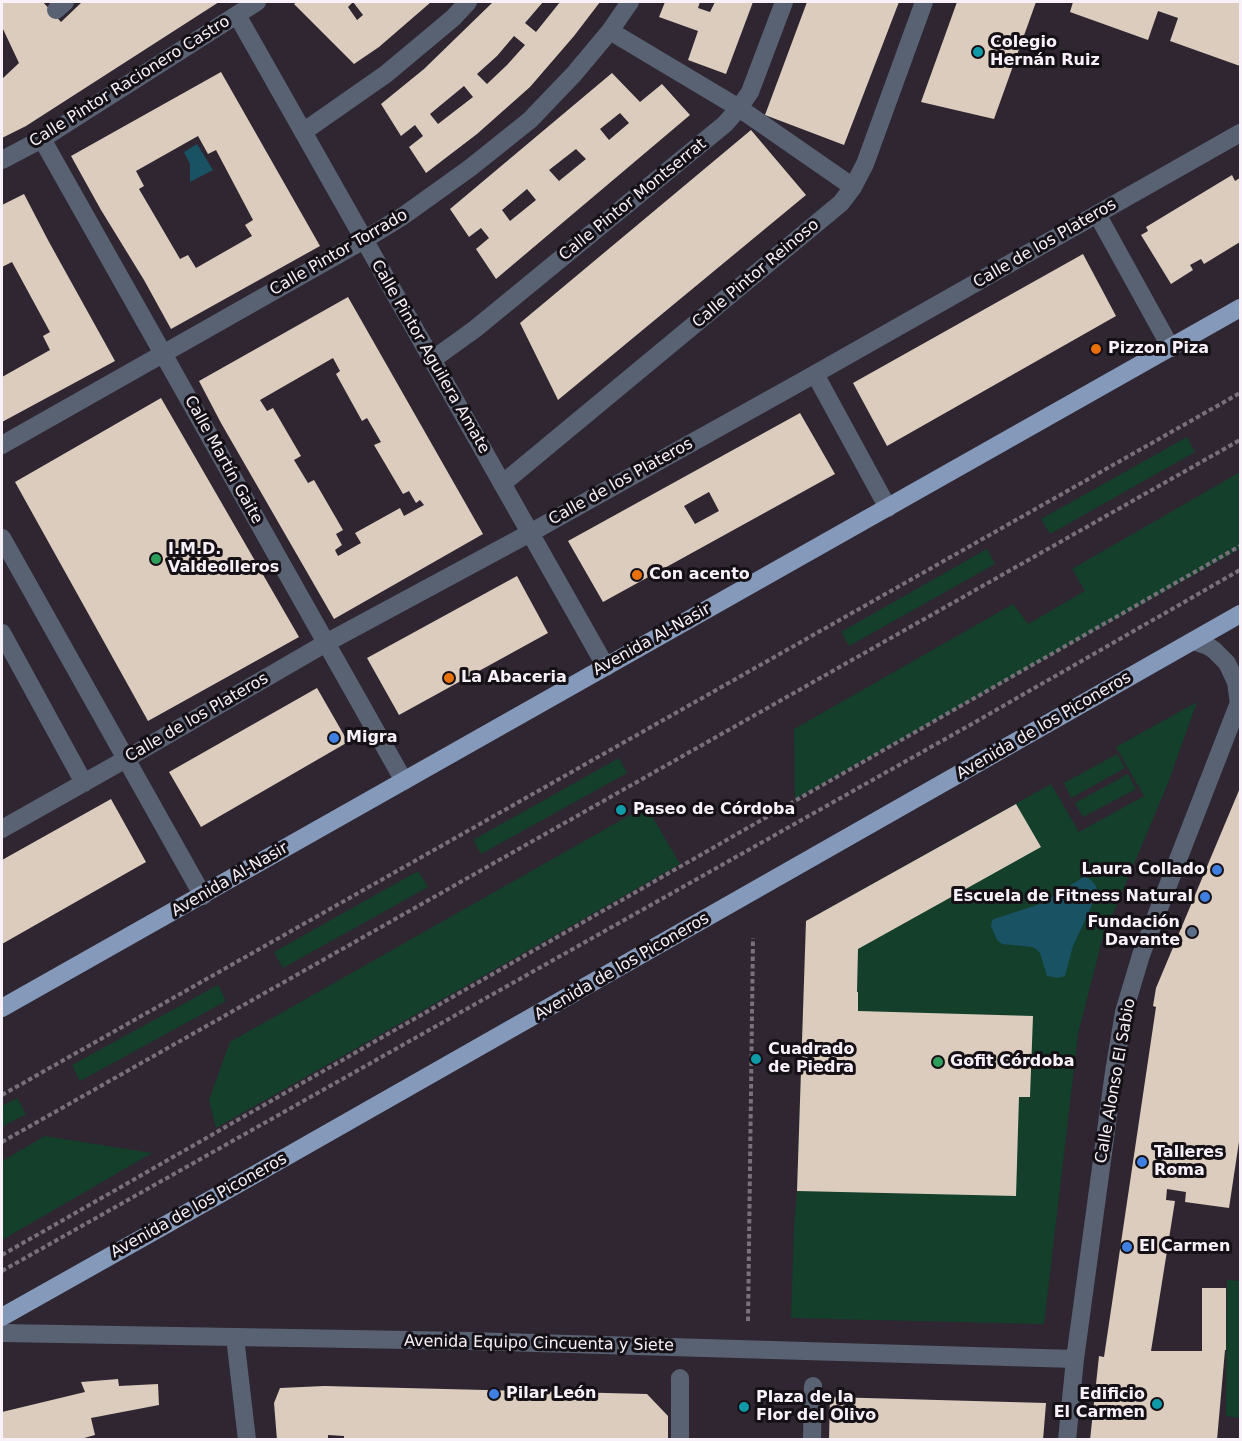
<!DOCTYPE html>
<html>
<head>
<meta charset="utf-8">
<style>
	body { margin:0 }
	#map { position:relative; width:1242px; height:1441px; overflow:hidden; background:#2f2632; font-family:"DejaVu Sans",sans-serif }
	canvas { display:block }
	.frame { position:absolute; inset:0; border:3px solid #f8f1f9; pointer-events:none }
</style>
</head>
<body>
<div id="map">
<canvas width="1242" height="1441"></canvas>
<div class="frame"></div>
</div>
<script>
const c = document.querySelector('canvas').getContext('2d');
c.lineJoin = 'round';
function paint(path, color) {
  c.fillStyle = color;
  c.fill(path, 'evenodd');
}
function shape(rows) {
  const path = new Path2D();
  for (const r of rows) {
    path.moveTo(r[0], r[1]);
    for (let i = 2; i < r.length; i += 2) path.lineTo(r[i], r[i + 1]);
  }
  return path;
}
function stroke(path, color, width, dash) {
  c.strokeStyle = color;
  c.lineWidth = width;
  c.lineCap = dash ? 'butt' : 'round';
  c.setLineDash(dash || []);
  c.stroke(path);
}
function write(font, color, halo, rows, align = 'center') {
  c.font = font + ' "DejaVu Sans",sans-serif';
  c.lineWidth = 6;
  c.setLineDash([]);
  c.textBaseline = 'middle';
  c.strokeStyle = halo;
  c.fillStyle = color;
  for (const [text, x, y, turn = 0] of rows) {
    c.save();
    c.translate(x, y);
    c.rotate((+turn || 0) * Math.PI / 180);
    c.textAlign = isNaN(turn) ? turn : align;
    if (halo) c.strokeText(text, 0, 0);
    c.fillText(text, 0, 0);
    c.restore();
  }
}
paint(shape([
	[1187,437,1195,452,1050,534,1041,519],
	[1240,472,1240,549,795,799,794,729,1013,604,1028,624,1085,591,1072,569],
	[987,549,995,564,849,646,841,632],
	[1197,702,1168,783,1102,940,1078,1034,1044,1324,791,1318,794,1228,797,1191,806,921,1051,784,1079,832,1144,796,1116,747],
	[1117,754,1125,768,1071,798,1064,783],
	[619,758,627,773,481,854,473,840],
	[1128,774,1136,789,1083,817,1075,803],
	[646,806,680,864,216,1128,209,1100,230,1042],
	[418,871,428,887,283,968,274,952],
	[218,985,226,1001,80,1081,72,1065],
	[17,1098,26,1114,2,1127,2,1106],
	[45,1136,152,1153,2,1240,2,1161],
	[1227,1280,1240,1281,1240,1418,1226,1416]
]), '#133f2b');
paint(shape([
	[197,144,213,170,190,182,190,164,184,152],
	[1085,877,1090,879,1096,886,1098,892,1073,946,1065,976,1058,978,1047,976,1040,953,1036,949,1032,947,1002,944,997,940,991,926,992,921,994,919,1040,904,1082,878]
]), '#185263');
paint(shape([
	[2,2,43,2,61,22,82,2,219,2,26,126,2,138,2,79,19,63,2,27],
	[297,2,431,2,379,47,354,64,294,4],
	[353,2,363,15,357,20,348,7],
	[493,2,543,2,525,23,536,32,560,2,600,2,574,36,530,87,477,134,426,173,409,147,423,136,415,125,401,136,381,104,424,69],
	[514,36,525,45,507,65,487,84,477,74,497,56],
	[464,86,473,97,438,124,430,114],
	[665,2,700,2,698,8,710,12,715,2,753,2,726,74,688,60,698,31,659,17],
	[807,2,899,2,844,145,765,115],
	[957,2,1036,2,994,119,921,102],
	[1073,2,1240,2,1240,66,1170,41,1178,18,1158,11,1148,40,1070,12],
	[221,72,320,246,171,329,144,280,101,210,71,156],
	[198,136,208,154,216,150,253,220,245,225,252,236,196,268,188,255,180,259,139,189,144,186,136,171],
	[612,73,640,102,662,84,690,115,496,279,476,249,489,238,481,228,469,237,450,209],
	[620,113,629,123,609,140,600,129],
	[576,149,586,159,559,181,549,170],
	[527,189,536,200,510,221,502,210],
	[751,130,806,195,558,400,520,323],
	[1232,175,1235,181,1240,178,1240,242,1204,264,1201,259,1190,265,1193,270,1171,284,1141,235,1148,231,1146,227],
	[24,194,49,242,115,361,2,422,2,377,50,350,43,336,50,332,12,262,2,267,2,205],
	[1083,254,1116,316,887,446,853,383],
	[348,297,483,534,334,619,221,423,199,381],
	[333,358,340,371,336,374,362,421,367,418,381,442,374,445,403,494,409,491,416,503,420,500,424,505,404,516,400,508,355,533,361,543,338,556,335,550,342,545,336,534,343,530,314,480,308,483,294,460,301,456,273,408,267,411,260,400],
	[161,398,299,637,148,721,15,482],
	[800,413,835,474,603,602,568,541],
	[709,492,719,511,695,524,684,506],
	[517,576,548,633,399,715,367,658],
	[317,688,348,742,201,827,169,772],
	[1240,788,1240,1135,1229,1208,1185,1202,1186,1192,1167,1189,1166,1200,1175,1201,1151,1351,1202,1351,1202,1288,1226,1288,1226,1350,1225,1350,1217,1440,1090,1440,1099,1356,1104,1357,1156,1007,1153,1006,1156,988],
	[111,799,146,862,2,944,2,860],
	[1016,804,1041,847,858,949,857,992,858,992,858,1011,1033,1016,1030,1097,1019,1097,1016,1196,797,1191,806,921],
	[118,1379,119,1386,158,1384,159,1405,91,1418,95,1435,77,1440,2,1440,2,1412,85,1392,81,1382],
	[324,1386,647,1394,668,1416,668,1440,344,1440,344,1436,328,1435,328,1440,277,1440,274,1403,280,1388],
	[830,1397,1046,1403,1043,1440,829,1440]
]), '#dbccbd');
stroke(shape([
	[2,1095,1240,393],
	[2,1142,1240,440],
	[2,1255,1240,546],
	[2,1271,970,725,1240,570],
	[748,1321,753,938]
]), '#78707a', 4, [4.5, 3]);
stroke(shape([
	[56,10,65,2],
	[237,15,606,667],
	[610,31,739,108,853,187],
	[303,132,386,74,453,18,468,2],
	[42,139,404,781],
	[2,160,42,139,257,2],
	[1097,214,1171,348],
	[432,360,475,329,725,124,739,108,750,92,784,2],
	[815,374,888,508],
	[2,445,364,240,403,216,470,168,530,120,574,74,610,31,630,2],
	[502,484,841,203,853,187,865,164,924,2],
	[2,538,203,896],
	[2,633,84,783],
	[1193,641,1208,646,1214,650,1227,663,1236,682,1239,704],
	[2,829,126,759,326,643,530,533,815,374,1240,133],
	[2,1333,468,1341,1075,1359],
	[235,1337,247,1440],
	[680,1440,680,1378],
	[812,1440,813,1386],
	[1067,1440,1075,1359,1114,1072,1124,1012,1141,955,1240,700]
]), '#586273', 18);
stroke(shape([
	[2,1008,1240,308],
	[2,1317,247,1179,1240,614]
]), '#859abb', 18);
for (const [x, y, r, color] of [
	[978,52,6,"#0f9aa8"],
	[1096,349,6,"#e8710a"],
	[156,559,6,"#2e9e5b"],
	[637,575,6,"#e8710a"],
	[449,678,6,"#e8710a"],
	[334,738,6,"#3f7fe0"],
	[621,810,6,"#0f9aa8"],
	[1217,870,6,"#3f7fe0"],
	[1205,897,6,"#3f7fe0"],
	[1192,932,6,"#5c6f8a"],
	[756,1059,6,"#0f9aa8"],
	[938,1062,6,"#2e9e5b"],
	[1142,1162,6,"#3f7fe0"],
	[1127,1247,6,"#3f7fe0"],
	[494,1394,6,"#3f7fe0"],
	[1157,1404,6,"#0f9aa8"],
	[744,1407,6,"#0f9aa8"]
]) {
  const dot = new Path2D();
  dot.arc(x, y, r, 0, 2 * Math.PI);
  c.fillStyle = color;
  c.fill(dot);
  stroke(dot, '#151016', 2);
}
write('bold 16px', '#f8f1f9', '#151016', [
	["Colegio",990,43],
	["Hernán Ruiz",990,61],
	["Pizzon Piza",1108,349],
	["I.M.D.",168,550],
	["Valdeolleros",168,568],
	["Con acento",649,575],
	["La Abaceria",461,678],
	["Migra",346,738],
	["Paseo de Córdoba",633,810],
	["Laura Collado",1205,870,"right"],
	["Escuela de Fitness Natural",1193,897,"right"],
	["Fundación",1180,923,"right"],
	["Davante",1180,941,"right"],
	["Cuadrado",768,1050],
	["de Piedra",768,1068],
	["Gofit Córdoba",950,1062],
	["Talleres",1154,1153],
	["Roma",1154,1171],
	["El Carmen",1139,1247],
	["Pilar León",506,1394],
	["Edificio",1145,1395,"right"],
	["El Carmen",1145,1413,"right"],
	["Plaza de la",756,1398],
	["Flor del Olivo",756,1416]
], 'left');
write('16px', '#f8f1f9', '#151016', [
	["Calle Pintor Racionero Castro",130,82,-32],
	["Calle Pintor Montserrat",633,200,-39],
	["Calle de los Plateros",1045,244,-30],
	["Calle Pintor Torrado",339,253,-30],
	["Calle Pintor Reinoso",756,274,-40],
	["Calle Pintor Aguilera Amate",430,357,60],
	["Calle Martín Gaite",223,460,61],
	["Calle de los Plateros",621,482,-29],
	["Avenida Al-Nasir",652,640,-29],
	["Calle de los Plateros",197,718,-30],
	["Avenida de los Piconeros",1044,726,-30],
	["Avenida Al-Nasir",230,880,-30],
	["Avenida de los Piconeros",622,967,-30],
	["Calle Alonso El Sabio",1116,1081,-80],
	["Avenida de los Piconeros",199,1206,-29],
	["Avenida Equipo Cincuenta y Siete",539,1344,1]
]);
</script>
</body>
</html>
